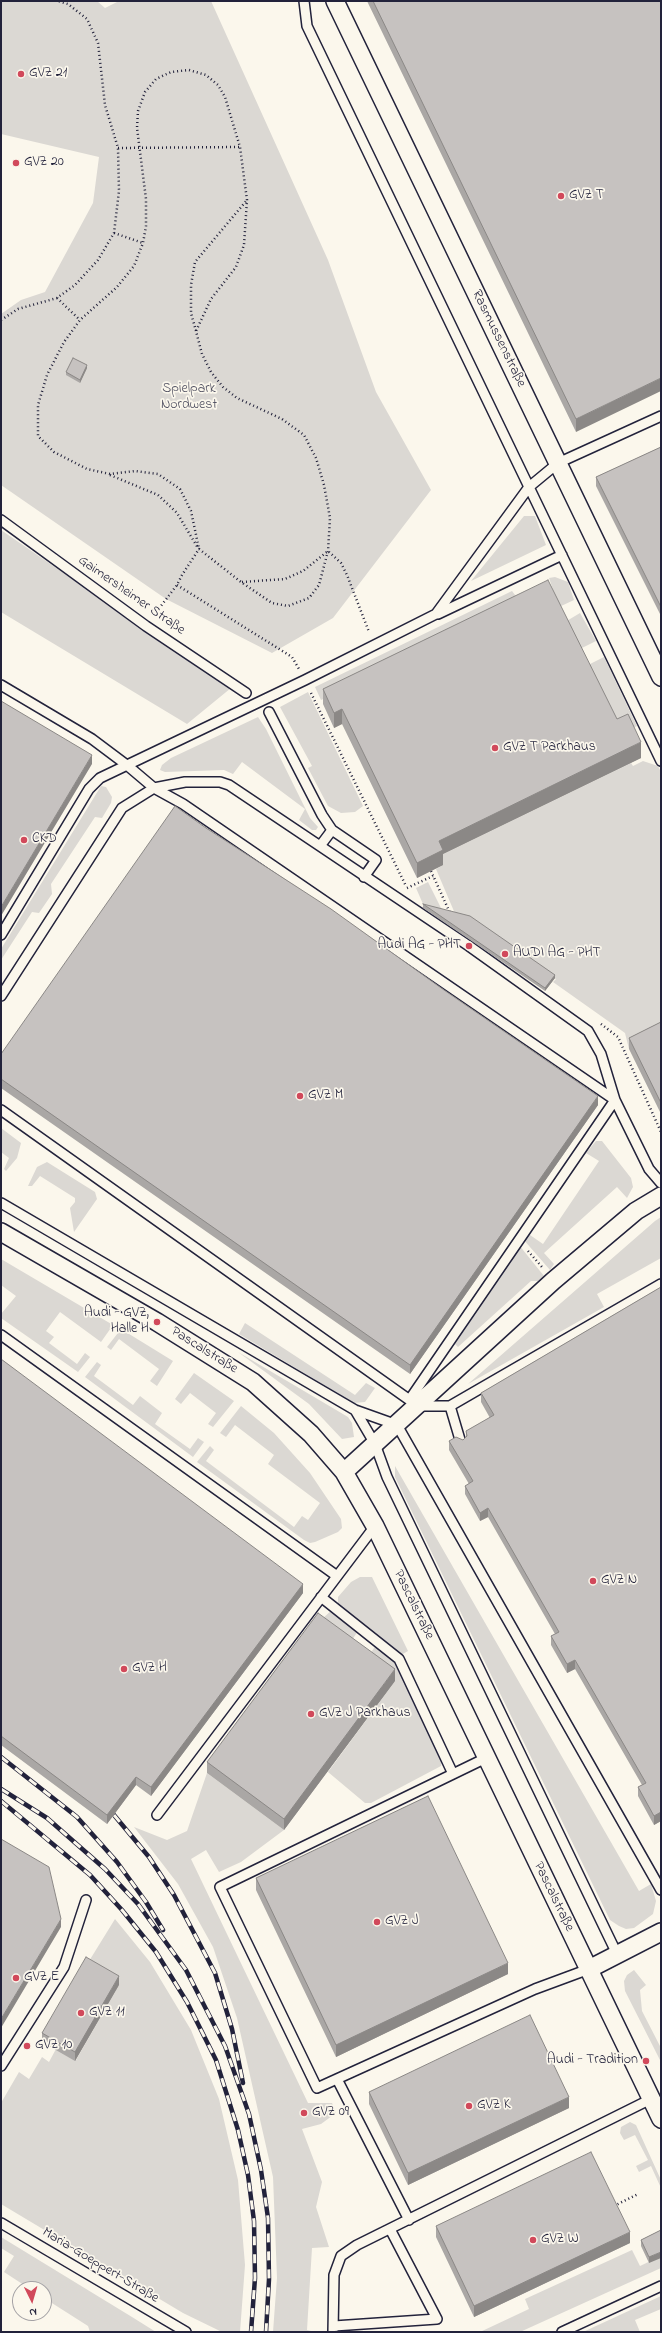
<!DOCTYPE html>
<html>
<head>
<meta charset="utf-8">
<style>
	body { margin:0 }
	#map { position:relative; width:662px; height:2333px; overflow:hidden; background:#fbf7ec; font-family:"Indie Flower",sans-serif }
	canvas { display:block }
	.frame { position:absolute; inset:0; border:2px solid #22223b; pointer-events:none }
	.north { position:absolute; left:12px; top:2281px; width:40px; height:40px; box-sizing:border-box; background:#fbf7ec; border:1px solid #a4a2a5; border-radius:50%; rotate:175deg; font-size:11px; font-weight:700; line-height:16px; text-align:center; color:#22223b }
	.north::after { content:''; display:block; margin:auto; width:14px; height:18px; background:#d1495b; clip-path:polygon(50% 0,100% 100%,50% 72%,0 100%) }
</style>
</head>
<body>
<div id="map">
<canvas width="662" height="2333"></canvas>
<div class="frame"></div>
<div class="north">N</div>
</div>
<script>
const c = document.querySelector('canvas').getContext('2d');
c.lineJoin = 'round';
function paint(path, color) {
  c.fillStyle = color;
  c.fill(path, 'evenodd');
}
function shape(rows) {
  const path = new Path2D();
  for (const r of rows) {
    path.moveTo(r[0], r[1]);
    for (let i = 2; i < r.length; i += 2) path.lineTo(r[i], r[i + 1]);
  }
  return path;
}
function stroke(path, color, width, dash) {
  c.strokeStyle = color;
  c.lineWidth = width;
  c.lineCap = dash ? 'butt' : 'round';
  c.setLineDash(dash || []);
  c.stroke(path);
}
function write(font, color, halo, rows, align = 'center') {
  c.font = font + ' "Indie Flower",sans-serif';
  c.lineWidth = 3.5;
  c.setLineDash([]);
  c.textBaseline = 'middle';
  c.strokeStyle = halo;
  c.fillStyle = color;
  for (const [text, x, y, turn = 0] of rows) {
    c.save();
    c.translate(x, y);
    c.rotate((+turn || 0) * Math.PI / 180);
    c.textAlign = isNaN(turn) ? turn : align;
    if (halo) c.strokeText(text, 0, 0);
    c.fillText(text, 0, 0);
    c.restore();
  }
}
paint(shape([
	[1,1,97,1,105,8,119,1,211,1,328,260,376,392,431,490,333,618,272,653,166,599,1,485,1,314,21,300,45,292,93,203,99,157,1,134],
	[524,516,535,516,546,545,471,581],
	[1,530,231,688,187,724,1,612],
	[555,577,568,582,574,600,559,607,549,578],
	[512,591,524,607,321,700,315,687],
	[580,613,596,641,580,649,565,622],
	[604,657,637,726,617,735,584,667],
	[308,692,363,806,355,812,341,813,328,806,308,768,312,766,280,707],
	[258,717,266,729,310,818,318,827,316,830,312,830,299,820,305,809,242,762,233,774,224,770,165,772,160,770,162,765,171,758],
	[643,761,658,766,661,772,661,1034,629,1049,625,1033,553,982,556,979,470,919,456,916,436,869,443,865,439,856,631,763,633,766],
	[101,786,106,787,112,797,111,803,102,818,95,817,51,884,52,894,39,913,32,912,1,960,1,949],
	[428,882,444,914,439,921,423,904,416,888],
	[1,1128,21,1143,17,1158,6,1171,4,1169,9,1158,1,1152],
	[596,1141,602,1141,631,1178,633,1187,627,1198,617,1187,544,1253,554,1264,550,1270,523,1239,527,1234,530,1235,543,1244,599,1161,586,1153],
	[47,1162,95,1192,97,1199,74,1232,70,1208,75,1202,75,1198,40,1176,32,1186,28,1186,37,1167],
	[661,1217,661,1258,597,1294,604,1307,468,1384,655,1221],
	[519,1245,544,1276,538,1281,531,1281,458,1347,455,1344,512,1261,511,1256],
	[1,1259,113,1325,101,1342,60,1312,46,1331,54,1337,49,1343,77,1364,85,1353,90,1357,78,1372,1,1318,1,1314,16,1296,1,1285],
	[245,1323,355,1395,366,1383,375,1388,365,1402,354,1403,239,1334],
	[121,1329,173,1361,157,1386,150,1381,159,1369,119,1339,111,1350,107,1347],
	[238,1352,348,1417,352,1423,354,1437,342,1439,309,1404],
	[97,1362,101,1365,94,1376,133,1405,140,1396,162,1413,155,1424,190,1449,198,1438,204,1442,193,1457,85,1377],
	[194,1373,234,1401,213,1427,208,1424,216,1413,190,1393,181,1404,175,1399],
	[241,1406,274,1433,310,1473,341,1519,342,1528,338,1532,315,1542,310,1543,304,1540,197,1462,210,1446,214,1450,206,1461,294,1527,302,1516,308,1520,320,1503,268,1464,274,1455,235,1425,226,1437,220,1433],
	[395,1466,639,1891,651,1884,656,1901,653,1914,634,1928,626,1929,619,1926,610,1920,395,1477],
	[360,1577,372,1577,408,1651,401,1655,338,1606,338,1597,351,1582],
	[332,1610,358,1631,352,1640,322,1619],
	[376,1645,393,1658,442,1761,441,1766,371,1803,365,1803,328,1772,395,1681,366,1660],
	[207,1773,284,1830,241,1862,219,1872,206,1850,191,1859,308,2103,332,2103,336,2113,321,2124,302,2129,322,2182,316,2207,329,2247,312,2248,307,2330,315,2332,273,2332,277,2278,273,2177,237,2018,213,1947,178,1884,134,1827,167,1840,187,1831],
	[115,1919,150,1962,191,2030,219,2099,238,2180,245,2265,240,2332,222,2332,183,2313,1,2204,1,2103,19,2072,29,2079,42,2057,49,2062,56,2049,76,2060,119,1985,86,1966],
	[634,1970,646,1985,640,1990,642,2011,661,2048,661,2062,625,1991,624,1981,627,1975],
	[630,2122,636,2125,661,2180,661,2188,651,2166,639,2172,636,2166,648,2160,635,2135,624,2140,620,2133,621,2127],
	[1,2237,132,2317,156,2332,90,2332,88,2326,44,2298,44,2289,30,2289,4,2272,14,2256,1,2248],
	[632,2250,640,2266,661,2256,661,2268,520,2332,480,2332,529,2309,525,2299],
	[661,2296,661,2309,635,2320,640,2332,583,2332]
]), '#dbd8d3');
const service = shape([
	[661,416,558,463,529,487,661,761],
	[1,520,146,626,246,693],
	[438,614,562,555],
	[1,685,92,739,128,766,154,788,183,804,615,1100],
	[269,712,322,815,332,830,376,860,364,877],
	[320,846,332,830],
	[1,935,89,789,100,778,305,680,436,614,529,487,307,26,304,1],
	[1,996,122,808,154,788,185,782,220,782,229,785,320,846,469,946,588,1031,601,1054,615,1100,649,1169,661,1183],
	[1,1110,418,1406,450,1406,661,1284],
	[1,1203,355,1410,397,1425,661,1890],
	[1,1335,337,1576],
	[410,1399,615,1100],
	[450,1406,461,1443],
	[355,1410,375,1444,387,1477,617,1954],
	[321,1597,399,1659,453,1774],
	[486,1758,220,1887,317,2088,535,1989,589,1969],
	[157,1815,375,1526],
	[1,2066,64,1967,86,1900],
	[337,2079,409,2220],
	[1,2223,186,2332],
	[334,2326,437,2319,390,2229],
	[333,2332,334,2275,341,2256,357,2245,651,2099],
	[562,2332,661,2286]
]);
const minor = shape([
	[335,1,661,677],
	[1,1232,157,1322,253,1382,311,1434,344,1472,375,1526,661,2119],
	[344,1472,553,1281,636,1211,661,1196],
	[589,1969,661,1932]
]);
stroke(service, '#22223b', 12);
stroke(minor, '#22223b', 20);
stroke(shape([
	[118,148,240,147],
	[114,233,143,243],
	[57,298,80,320],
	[1,320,18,309,57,298,75,285,98,260,114,233,119,191,118,148,105,105,98,43,87,19,68,4,58,1],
	[196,331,191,313,191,285,195,262,247,200],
	[110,475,158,495,177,513,198,548],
	[242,582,285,579,303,571,328,551,341,563,347,575,369,632],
	[177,585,292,657,299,669],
	[154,615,177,585,182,575,199,549,241,582,272,603,288,606,309,598,319,585,328,551,330,518,324,485,316,458,304,435,282,419,237,398,223,387,211,372,202,354,196,331,211,299,236,267,244,245,247,200,240,147,225,97,218,85,206,75,189,70,171,72,156,79,145,92,138,111,137,128,146,199,146,226,143,243,134,266,117,287,80,320,64,342,47,375,38,405,38,436,54,452,87,469,110,474,135,471,158,474,180,489,191,511,199,549],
	[311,693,406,886],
	[431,871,450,913],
	[407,888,433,876],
	[601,1024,618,1037,661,1132],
	[528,1251,542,1267],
	[614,2206,638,2194]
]), '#22223b', 2.5, [1, 3]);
stroke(service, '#fbf7ec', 9);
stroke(minor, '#fbf7ec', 17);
const rail = shape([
	[1,1757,77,1817,117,1862,146,1902,163,1930],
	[1,1789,47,1818,105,1869,138,1904,186,1970,225,2046,249,2114,261,2170,268,2218,269,2279,266,2332],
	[1,1801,90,1875,122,1910,156,1952,187,2002,216,2060,238,2130,248,2175,254,2221,255,2278,251,2332],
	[114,1815,149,1857,174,1895,215,1973,232,2029,243,2083]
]);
stroke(rail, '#22223b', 4.5);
stroke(rail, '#fbf7ec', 3, [9]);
paint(shape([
	[367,1,661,1,576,432],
	[87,368,80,383,66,375,66,372],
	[661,447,661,616,596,486,596,477],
	[323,689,617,719,641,758,443,854,443,865,417,878,342,724,334,728,323,704],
	[206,828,598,1105,410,1374,1,1088,1,1054],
	[423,904,555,978,545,991,423,908],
	[661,1022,661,1114,629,1049,629,1038],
	[661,1287,661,1821,654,1825,638,1796,638,1787,642,1785,575,1669,567,1673,551,1645,551,1636,555,1634,488,1517,480,1521,465,1494,465,1486,469,1484,449,1450,449,1441,463,1440,466,1436,466,1431,490,1418,481,1402,481,1393],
	[1,1359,303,1593,151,1796,136,1785,107,1824,1,1745],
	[395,1681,284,1830,207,1773,207,1762],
	[256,1878,508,1974,336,2057,256,1890],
	[119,1985,75,2061,42,2042,42,2033],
	[369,2092,569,2108,408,2185,369,2104],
	[436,2226,630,2243,474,2317,436,2237],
	[661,2230,649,2263,641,2246,641,2240]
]), '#aaa7a5');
paint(shape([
	[87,365,87,368,80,383,80,380],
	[661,378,661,391,576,432,576,419],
	[342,709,342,724,334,728,334,713],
	[641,742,641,758,443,854,443,865,417,878,417,863,439,841],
	[92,755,92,764,1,916,1,907],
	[555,975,555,978,545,991,545,988],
	[598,1096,598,1105,410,1374,410,1365],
	[488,1508,488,1517,480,1521,480,1513],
	[303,1584,303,1593,151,1796,151,1787],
	[575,1660,575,1669,567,1673,567,1664],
	[395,1669,395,1681,284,1830,284,1819],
	[136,1777,136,1785,107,1824,107,1815],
	[661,1812,661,1821,654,1825,654,1816],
	[61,1919,61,1927,1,2028,1,2019],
	[508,1963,508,1974,336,2057,336,2045],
	[119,1976,119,1985,75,2061,75,2052],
	[569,2097,569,2108,408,2185,408,2173],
	[630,2232,630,2243,474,2317,474,2306],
	[661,2252,661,2258,649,2263,649,2257]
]), '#8b8886');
const building = shape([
	[373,1,661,1,661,378,576,419,373,1],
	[73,358,87,365,80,380,66,372,73,358],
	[661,447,661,607,596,477,661,447],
	[548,580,617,719,628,714,641,742,439,841,443,850,417,863,342,709,334,713,323,689,548,580],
	[1,701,92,755,1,907,1,701],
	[175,806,206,828,331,909,444,990,598,1096,410,1365,1,1079,1,1054,175,806],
	[423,904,470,916,555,975,545,988,423,904],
	[661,1022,661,1103,629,1038,661,1022],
	[661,1287,661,1812,654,1816,638,1787,646,1783,575,1660,567,1664,551,1636,559,1632,488,1508,480,1513,465,1486,473,1481,449,1441,456,1437,463,1440,467,1436,466,1431,494,1415,481,1393,661,1287],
	[1,1359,303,1584,151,1787,136,1777,107,1815,1,1736,1,1359],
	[318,1613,395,1669,284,1819,207,1762,318,1613],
	[428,1796,508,1963,336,2045,256,1878,428,1796],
	[1,1839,49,1867,61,1919,1,2019,1,1839],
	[86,1957,119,1976,75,2052,42,2033,86,1957],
	[530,2015,569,2097,408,2173,369,2092,530,2015],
	[591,2152,630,2232,474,2306,436,2226,591,2152],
	[661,2230,661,2252,649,2257,641,2240,661,2230]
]);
paint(building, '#c6c2c0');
stroke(building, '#8b8886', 1);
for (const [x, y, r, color] of [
	[21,74,4,"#d1495b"],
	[16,163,4,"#d1495b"],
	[561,196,4,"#d1495b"],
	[495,748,4,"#d1495b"],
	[24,840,4,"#d1495b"],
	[469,946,4,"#d1495b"],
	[505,954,4,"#d1495b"],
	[300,1096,4,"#d1495b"],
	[157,1322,4,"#d1495b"],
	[593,1581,4,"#d1495b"],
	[124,1669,4,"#d1495b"],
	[311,1714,4,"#d1495b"],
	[377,1922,4,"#d1495b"],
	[16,1978,4,"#d1495b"],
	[81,2013,4,"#d1495b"],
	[27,2046,4,"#d1495b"],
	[646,2061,4,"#d1495b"],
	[469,2106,4,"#d1495b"],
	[304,2113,4,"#d1495b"],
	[533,2240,4,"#d1495b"]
]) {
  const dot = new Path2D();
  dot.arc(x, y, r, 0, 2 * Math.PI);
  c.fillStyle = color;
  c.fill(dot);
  stroke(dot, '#fbf7ec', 1.5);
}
write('14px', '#22223b', '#fbf7ec', [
	["GVZ 21",29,74],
	["GVZ 20",24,163],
	["GVZ T",569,196],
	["GVZ T Parkhaus",503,748],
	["CKD",32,840],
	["Audi AG - PHT",461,946,"right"],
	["AUDI AG - PHT",513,954],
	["GVZ M",308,1096],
	["Audi - GVZ,",149,1314,"right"],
	["Halle H",149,1330,"right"],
	["GVZ N",601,1581],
	["GVZ H",132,1669],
	["GVZ J Parkhaus",319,1714],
	["GVZ J",385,1922],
	["GVZ E",24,1978],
	["GVZ 11",89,2013],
	["GVZ 10",35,2046],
	["Audi - Tradition",638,2061,"right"],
	["GVZ K",477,2106],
	["GVZ 09",312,2113],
	["GVZ W",541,2240]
], 'left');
write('14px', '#22223b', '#fbf7ec', [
	["Rasmussenstraße",498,339,64],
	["Gaimersheimer Straße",131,596,35],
	["Pascalstraße",204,1351,32],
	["Pascalstraße",413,1605,64],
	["Pascalstraße",553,1897,64],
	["Maria-Goeppert-Straße",100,2266,31]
]);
write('14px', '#505061', '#fbf7ec', [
	["Spielpark",189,390],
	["Nordwest",189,406]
]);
</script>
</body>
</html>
